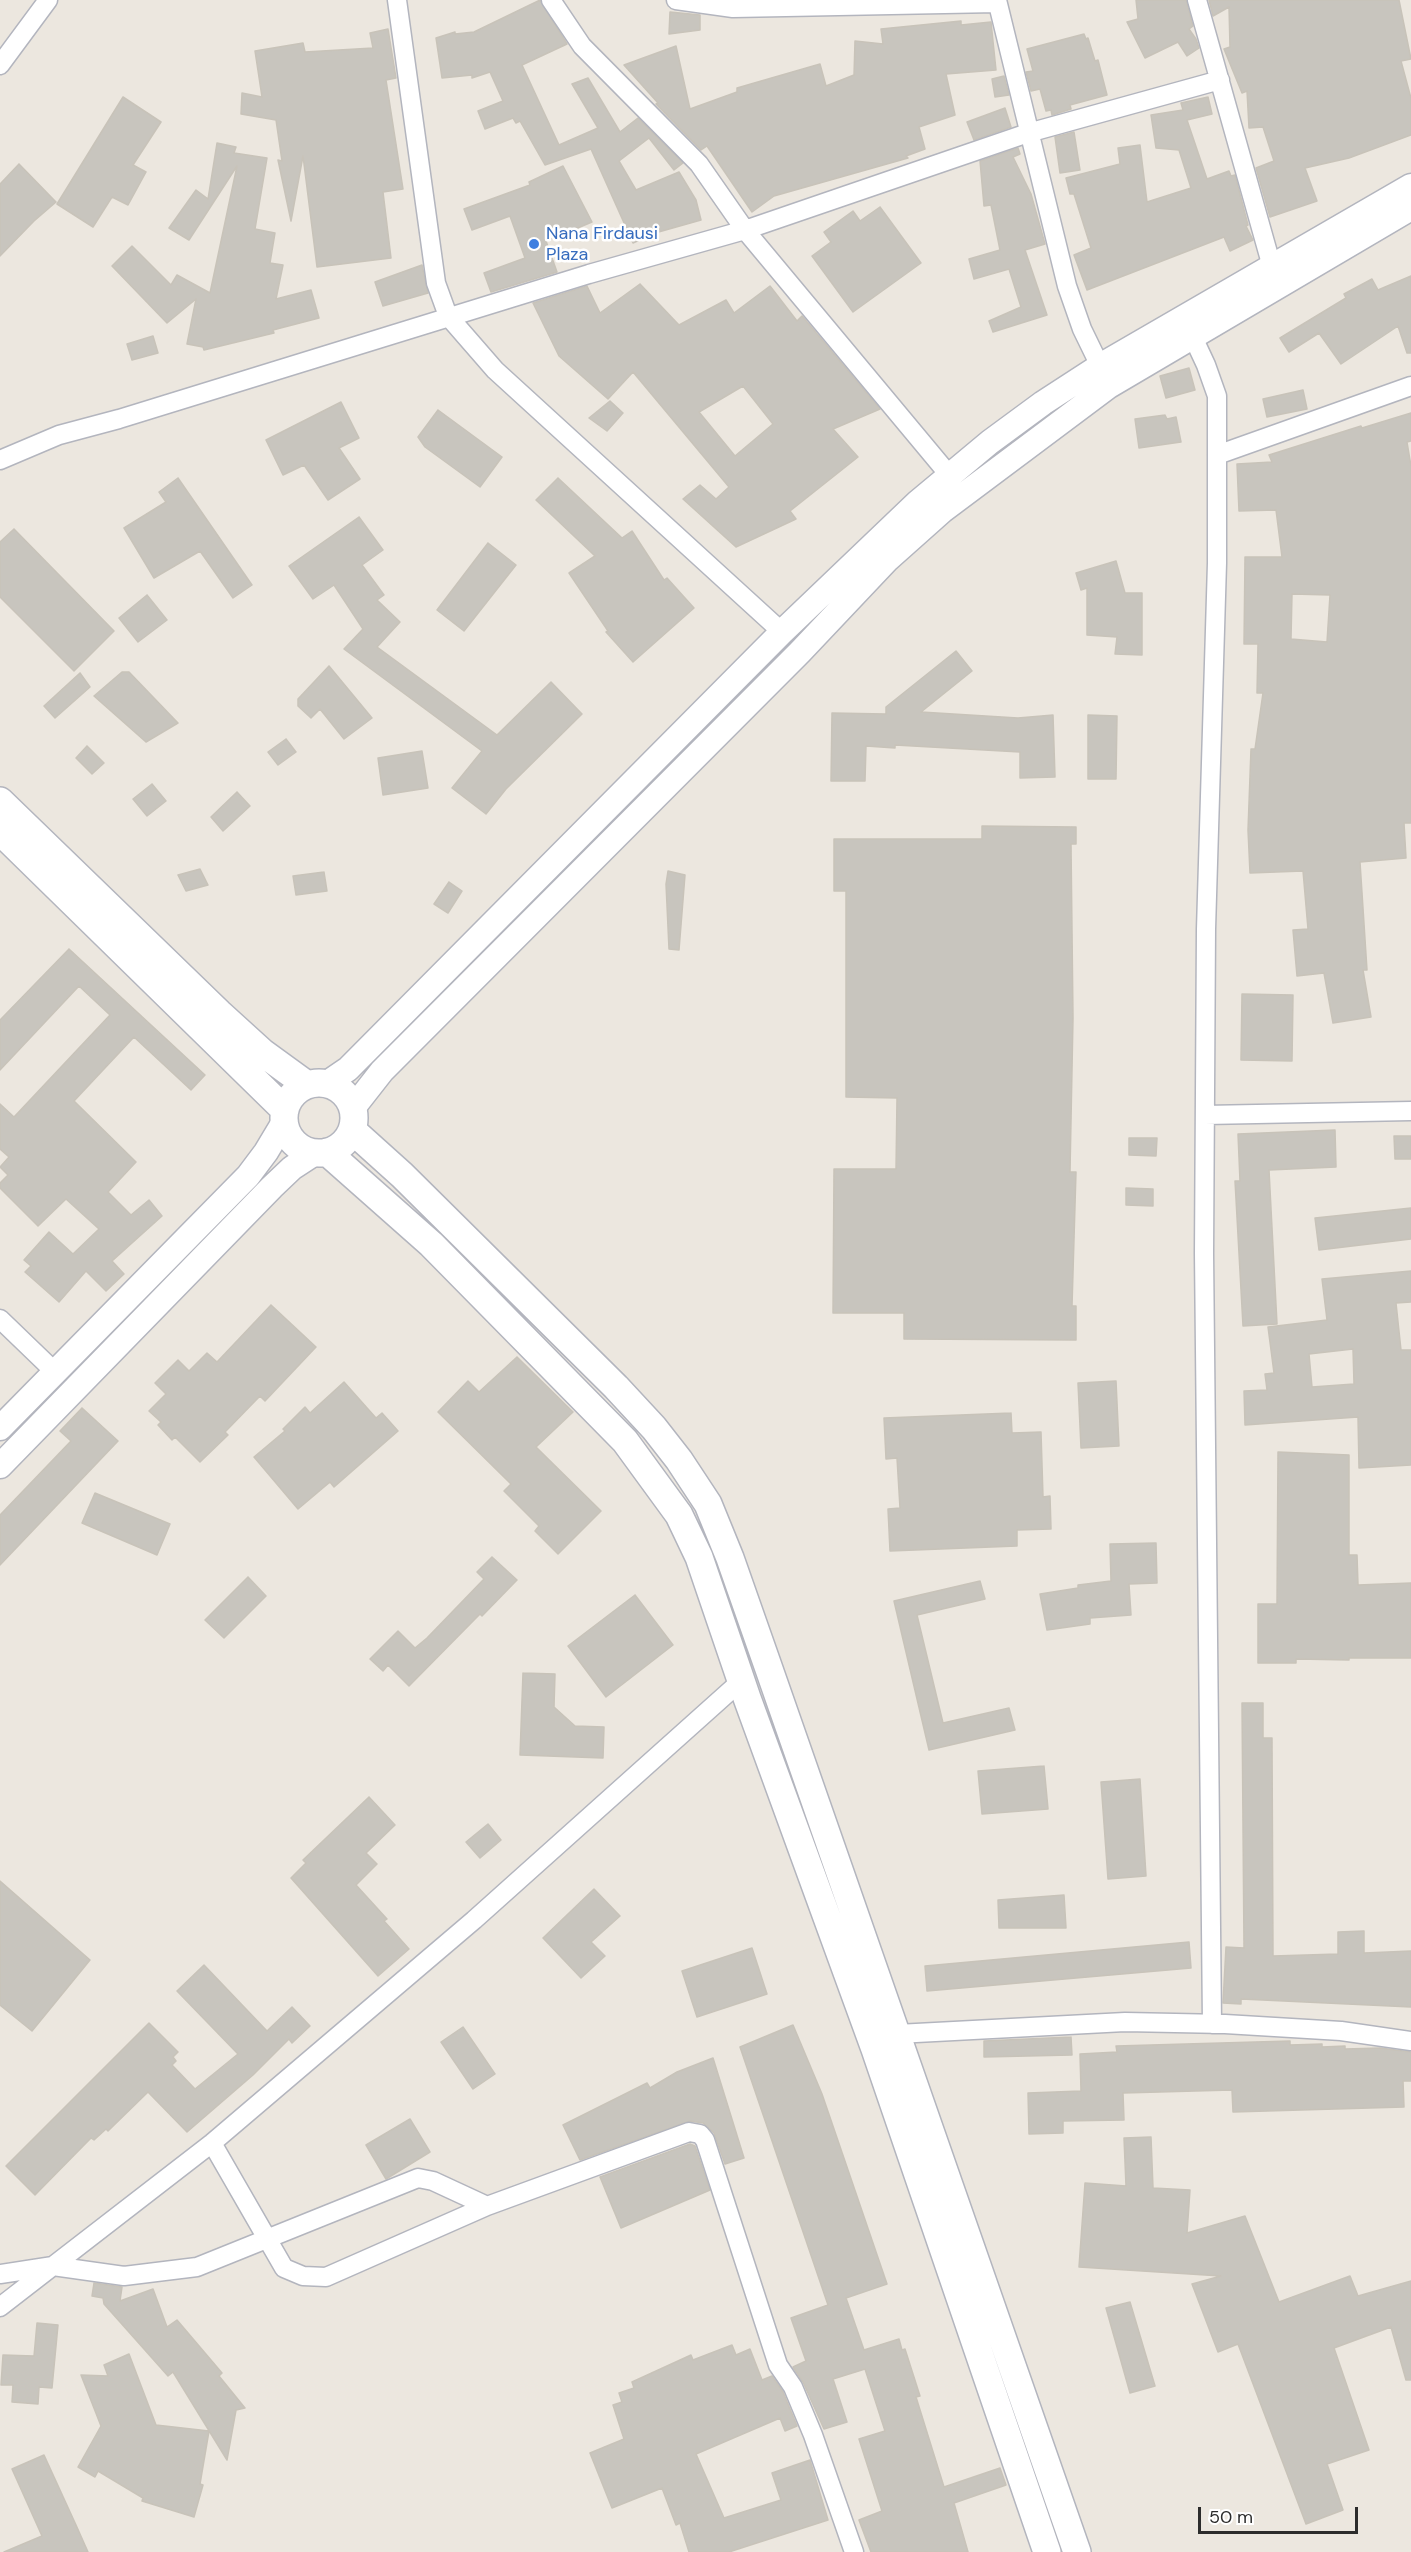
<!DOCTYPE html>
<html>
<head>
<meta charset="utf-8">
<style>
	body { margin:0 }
	#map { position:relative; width:1411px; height:2552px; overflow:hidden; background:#ece7df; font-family:"DM Sans",sans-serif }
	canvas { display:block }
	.scale { position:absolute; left:1198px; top:2507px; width:160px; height:27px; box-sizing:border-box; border:3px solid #2c2c2c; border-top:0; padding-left:8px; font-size:18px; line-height:21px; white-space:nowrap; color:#2c2c2c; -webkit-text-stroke:4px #fff; paint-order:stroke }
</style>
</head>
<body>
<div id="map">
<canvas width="1411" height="2552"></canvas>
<div class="scale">50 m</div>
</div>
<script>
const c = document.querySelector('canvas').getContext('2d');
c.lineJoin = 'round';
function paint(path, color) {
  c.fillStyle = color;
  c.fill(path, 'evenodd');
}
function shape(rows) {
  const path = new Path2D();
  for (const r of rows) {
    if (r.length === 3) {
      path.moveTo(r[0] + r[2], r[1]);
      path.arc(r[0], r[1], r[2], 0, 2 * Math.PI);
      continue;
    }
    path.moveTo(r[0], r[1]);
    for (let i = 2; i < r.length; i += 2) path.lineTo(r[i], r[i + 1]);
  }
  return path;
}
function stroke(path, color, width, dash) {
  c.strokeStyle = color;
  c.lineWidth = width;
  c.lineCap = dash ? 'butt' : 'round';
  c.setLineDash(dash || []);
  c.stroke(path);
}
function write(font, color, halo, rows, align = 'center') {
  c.font = font + ' "DM Sans",sans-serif';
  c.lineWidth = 5;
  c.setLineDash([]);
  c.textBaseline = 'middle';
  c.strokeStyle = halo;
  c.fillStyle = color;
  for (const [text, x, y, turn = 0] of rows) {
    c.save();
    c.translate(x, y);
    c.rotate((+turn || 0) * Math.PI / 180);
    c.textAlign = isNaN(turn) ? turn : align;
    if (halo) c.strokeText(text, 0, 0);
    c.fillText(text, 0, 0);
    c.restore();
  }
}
const building = shape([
	[540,0,567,44,522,65,559,145,598,128,572,84,588,78,620,132,638,118,683,163,674,170,649,138,619,161,636,190,679,172,696,200,701,220,655,233,633,243,591,149,545,165,520,121,516,123,513,118,485,129,478,111,503,101,490,72,472,78,472,75,442,78,436,38,455,32,455,34,474,32,540,0],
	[1136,0,1186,0,1193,26,1189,29,1196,39,1199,48,1187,56,1178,42,1145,58,1127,22,1138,19,1136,0],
	[1209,0,1399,0,1411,59,1401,61,1411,98,1411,135,1349,158,1305,168,1317,201,1270,217,1256,168,1274,161,1263,127,1249,128,1247,91,1242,93,1224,49,1230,47,1229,7,1213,16,1209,0],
	[670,12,700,15,700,30,669,34,670,12],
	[961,21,961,25,991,22,996,70,946,74,955,115,919,127,925,149,906,156,908,158,774,196,752,212,707,146,701,150,656,104,658,103,624,65,676,46,690,109,737,92,737,88,820,64,826,86,854,75,855,41,883,44,881,29,961,21],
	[388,29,396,78,386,80,403,189,383,192,391,258,317,267,303,156,291,221,278,160,282,161,276,120,241,114,242,93,262,97,255,51,303,43,305,52,373,48,370,33,388,29],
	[1084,34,1086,39,1088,38,1095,61,1098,60,1107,95,1070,105,1071,109,1052,115,1051,110,1046,111,1040,89,1031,91,1026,72,1033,71,1027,49,1084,34],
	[1004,76,1009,95,995,97,992,79,1004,76],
	[123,97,161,122,133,165,146,172,128,205,112,197,93,227,57,204,123,97],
	[1208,97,1212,114,1187,120,1207,179,1229,171,1231,176,1235,175,1248,225,1246,226,1253,240,1230,251,1224,237,1087,290,1074,255,1091,248,1074,194,1070,194,1066,178,1120,164,1118,148,1140,145,1147,202,1191,188,1179,150,1156,148,1151,115,1183,110,1181,103,1208,97],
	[1005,108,1011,127,974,140,967,122,1005,108],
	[1074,132,1080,170,1060,173,1055,137,1074,132],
	[217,143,236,147,234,153,267,158,255,229,275,233,270,263,283,265,276,299,311,290,319,318,273,330,274,333,204,350,203,347,187,344,196,299,167,323,112,266,132,246,171,285,177,275,210,293,237,166,189,240,169,228,196,190,208,199,217,143],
	[1018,148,1020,154,1013,157,1031,194,1045,244,1025,250,1047,315,993,332,989,321,1021,307,1009,269,974,279,969,259,1000,250,991,205,984,206,980,161,1018,148],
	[19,164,56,202,34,221,0,256,0,184,19,164],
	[563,166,592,222,546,241,557,272,491,292,484,273,525,258,510,216,472,230,464,209,530,185,529,182,563,166],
	[880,207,921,263,853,312,812,256,831,242,824,232,853,211,860,221,880,207],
	[422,265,428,293,383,306,375,282,422,265],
	[1411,276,1411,353,1407,353,1398,326,1341,364,1319,333,1289,352,1280,338,1346,298,1344,294,1372,279,1378,290,1411,276],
	[640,284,679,325,726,300,734,313,770,286,797,321,802,316,880,409,833,429,858,457,790,511,796,519,736,547,683,499,700,485,716,499,729,487,633,372,608,399,559,356,533,303,587,286,600,313,640,284],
	[743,386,773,424,735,456,699,412,743,386],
	[153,336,158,353,132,360,127,344,153,336],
	[1189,368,1195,390,1166,398,1160,376,1189,368],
	[1303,390,1307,409,1267,417,1263,399,1303,390],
	[610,401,623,413,607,431,589,418,610,401],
	[341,402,359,438,339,448,360,479,328,500,304,465,283,475,266,440,341,402],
	[438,410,502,457,480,487,425,447,418,437,438,410],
	[1411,413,1411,441,1407,442,1411,466,1411,823,1404,823,1406,858,1360,862,1367,970,1363,970,1371,1017,1333,1023,1324,973,1297,976,1293,930,1308,929,1303,871,1250,873,1248,830,1251,749,1255,749,1263,693,1257,693,1258,644,1244,644,1245,557,1282,557,1276,510,1239,511,1237,464,1272,462,1269,455,1361,426,1362,428,1411,413],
	[1292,594,1330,595,1327,642,1291,639,1292,594],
	[1165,415,1167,419,1176,417,1181,442,1139,448,1135,419,1165,415],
	[178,478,252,585,233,598,200,551,154,578,124,528,166,502,159,492,178,478],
	[558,478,622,538,632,531,664,580,667,578,694,608,633,662,606,632,608,631,569,573,595,556,536,500,558,478],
	[359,517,383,550,362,565,384,595,377,600,400,622,377,647,497,735,551,682,582,714,506,789,486,814,452,788,482,751,344,649,363,629,334,585,313,599,289,566,359,517],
	[14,529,114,631,74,671,0,597,0,542,14,529],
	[488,543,516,565,464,631,437,610,488,543],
	[1116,561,1125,593,1142,593,1142,655,1115,654,1117,637,1087,635,1087,588,1081,590,1076,573,1116,561],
	[147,595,167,620,138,642,119,618,147,595],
	[956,651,972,671,921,712,1018,718,1053,715,1055,777,1020,778,1020,752,895,745,895,748,866,746,865,781,831,781,832,713,886,714,886,707,956,651],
	[329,666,372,718,344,739,320,709,311,718,298,706,298,699,329,666],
	[122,672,129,672,178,723,146,742,94,696,122,672],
	[80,673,90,687,55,718,44,706,80,673],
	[1088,715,1117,716,1116,779,1088,779,1088,715],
	[286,739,296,752,278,765,268,752,286,739],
	[87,746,104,763,92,774,76,758,87,746],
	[422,751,428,788,383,795,378,758,422,751],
	[152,784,166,801,147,816,133,799,152,784],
	[237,792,250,806,223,831,211,817,237,792],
	[982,826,1076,827,1076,844,1071,844,1073,1018,1070,1172,1076,1172,1072,1306,1076,1306,1076,1340,904,1339,904,1313,833,1313,834,1169,896,1169,897,1098,846,1097,846,891,834,891,834,839,982,839,982,826],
	[200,869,208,885,186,891,178,875,200,869],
	[668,871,685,875,679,950,669,949,666,884,668,871],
	[324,872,327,891,296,895,293,876,324,872],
	[449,882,462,891,448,913,434,904,449,882],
	[69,949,205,1075,191,1090,134,1037,74,1101,136,1162,108,1192,131,1215,149,1200,162,1216,112,1261,124,1274,106,1291,86,1271,59,1302,25,1272,31,1266,24,1260,49,1232,73,1254,99,1229,66,1199,38,1226,0,1188,0,1183,8,1175,0,1167,9,1157,0,1149,0,1104,14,1117,110,1015,79,986,0,1070,0,1020,69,949],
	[1242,994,1293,995,1292,1061,1241,1060,1242,994],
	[1335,1130,1336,1167,1269,1170,1277,1324,1243,1326,1235,1181,1240,1181,1238,1134,1335,1130],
	[1394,1136,1411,1136,1411,1159,1395,1159,1394,1136],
	[1129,1138,1157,1138,1156,1156,1129,1155,1129,1138],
	[1126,1188,1153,1189,1153,1206,1126,1205,1126,1188],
	[1411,1208,1411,1239,1319,1250,1315,1218,1411,1208],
	[1411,1271,1411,1302,1396,1303,1401,1350,1411,1350,1411,1465,1359,1468,1358,1417,1245,1425,1244,1391,1267,1390,1265,1374,1274,1373,1268,1327,1327,1320,1322,1279,1411,1271],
	[1353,1349,1354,1384,1312,1387,1309,1354,1353,1349],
	[271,1305,316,1347,265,1401,260,1396,225,1432,228,1435,200,1462,175,1437,172,1440,158,1425,161,1422,149,1411,166,1394,155,1383,178,1360,189,1371,207,1353,217,1362,271,1305],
	[517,1357,573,1412,536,1447,601,1511,558,1554,535,1531,539,1526,504,1491,511,1484,438,1412,468,1381,479,1392,517,1357],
	[1116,1381,1119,1446,1081,1448,1078,1383,1116,1381],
	[344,1382,376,1418,382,1413,398,1431,334,1487,330,1482,298,1509,254,1457,285,1431,283,1429,305,1407,310,1413,344,1382],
	[82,1408,118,1441,0,1565,0,1515,71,1441,60,1431,82,1408],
	[1011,1413,1012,1433,1041,1432,1043,1497,1050,1496,1051,1529,1017,1530,1017,1546,890,1551,888,1509,900,1508,897,1458,886,1459,884,1418,1011,1413],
	[1278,1452,1349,1455,1349,1555,1357,1555,1358,1585,1411,1583,1411,1658,1349,1658,1349,1660,1296,1659,1296,1663,1258,1663,1258,1604,1277,1604,1278,1452],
	[95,1493,170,1524,157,1555,82,1523,95,1493],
	[1156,1543,1157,1583,1129,1584,1131,1615,1090,1618,1090,1624,1047,1630,1040,1594,1078,1588,1078,1585,1111,1581,1110,1544,1156,1543],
	[492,1557,517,1580,482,1616,480,1614,409,1686,388,1665,383,1671,370,1659,398,1631,415,1648,427,1638,484,1579,477,1572,492,1557],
	[248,1577,266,1596,224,1638,205,1620,248,1577],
	[980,1581,985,1599,917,1615,943,1723,1009,1708,1015,1730,929,1750,894,1601,980,1581],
	[635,1595,673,1645,606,1697,568,1646,635,1595],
	[523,1673,555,1674,554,1707,575,1726,604,1727,603,1758,520,1755,523,1673],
	[1242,1703,1263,1703,1263,1738,1272,1738,1273,1956,1338,1954,1338,1932,1364,1931,1364,1953,1411,1951,1411,2007,1241,1999,1241,2004,1223,2003,1226,1947,1244,1948,1242,1703],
	[1044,1766,1048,1809,982,1814,978,1771,1044,1766],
	[1140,1779,1146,1876,1108,1879,1101,1782,1140,1779],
	[369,1797,395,1825,366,1853,377,1864,356,1885,387,1919,384,1921,409,1949,378,1976,291,1878,306,1863,303,1860,369,1797],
	[488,1824,501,1840,480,1858,466,1842,488,1824],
	[0,1881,90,1960,32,2031,0,2005,0,1881],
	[594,1889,620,1916,591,1942,605,1956,581,1978,543,1938,594,1889],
	[1064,1895,1066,1928,999,1928,998,1900,1064,1895],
	[1189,1942,1191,1968,927,1991,925,1966,1189,1942],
	[752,1948,767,1994,697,2017,682,1971,752,1948],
	[204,1965,267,2031,292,2007,310,2026,292,2043,289,2039,253,2075,187,2132,148,2092,108,2131,106,2129,94,2140,91,2138,35,2195,6,2166,149,2023,178,2052,173,2057,176,2061,172,2065,195,2089,238,2054,177,1991,204,1965],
	[793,2025,822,2094,887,2284,846,2298,864,2350,899,2339,902,2350,905,2349,920,2396,916,2397,944,2487,1000,2468,1006,2485,954,2503,968,2552,871,2552,859,2520,882,2511,859,2439,885,2431,865,2369,833,2379,847,2422,824,2429,803,2382,793,2367,806,2361,791,2318,828,2305,740,2047,793,2025],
	[463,2027,495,2074,473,2089,441,2042,463,2027],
	[1071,2037,1072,2055,984,2057,984,2041,1071,2037],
	[1290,2041,1290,2045,1322,2044,1322,2047,1345,2046,1345,2049,1380,2048,1411,2052,1411,2081,1403,2081,1404,2107,1233,2112,1232,2090,1123,2093,1124,2120,1063,2121,1063,2133,1029,2134,1028,2093,1081,2091,1080,2054,1117,2052,1116,2046,1290,2041],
	[713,2058,744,2158,725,2164,714,2133,703,2123,690,2121,580,2160,563,2125,647,2083,650,2088,677,2072,713,2058],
	[410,2119,430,2152,386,2179,366,2145,410,2119],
	[1151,2137,1153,2188,1190,2190,1187,2233,1245,2216,1279,2302,1350,2276,1358,2296,1411,2281,1411,2380,1406,2380,1391,2327,1334,2348,1369,2450,1327,2464,1343,2510,1306,2524,1238,2344,1218,2352,1192,2284,1221,2276,1079,2267,1085,2183,1126,2186,1124,2138,1151,2137],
	[690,2144,695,2146,710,2190,621,2228,600,2177,690,2144],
	[94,2283,122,2287,120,2301,153,2289,167,2327,177,2320,222,2373,219,2376,245,2408,236,2410,227,2460,173,2372,168,2376,104,2304,103,2298,92,2296,94,2283],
	[1130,2302,1155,2386,1130,2393,1106,2308,1130,2302],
	[37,2323,58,2325,52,2388,39,2387,38,2404,12,2402,13,2385,1,2385,3,2355,34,2356,37,2323],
	[732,2345,736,2355,750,2349,762,2380,772,2376,783,2392,797,2426,785,2431,780,2418,696,2454,724,2518,781,2500,772,2473,810,2460,828,2520,729,2552,689,2552,680,2523,676,2525,662,2488,612,2508,590,2453,624,2439,613,2405,622,2402,619,2393,634,2388,632,2382,691,2355,693,2360,732,2345],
	[129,2354,156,2425,209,2431,200,2484,203,2485,194,2517,142,2501,143,2498,98,2471,95,2477,78,2467,101,2426,81,2375,108,2376,104,2365,129,2354],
	[44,2455,76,2525,88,2552,4,2552,42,2536,12,2469,44,2455]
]);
paint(building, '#c8c5be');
stroke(building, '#c8c3b9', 1.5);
const minor = shape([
	[397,0,436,283,448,316,495,370,782,632],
	[551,0,582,46,699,164,745,230,950,476],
	[676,0,733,8,997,3],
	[997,0,1067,286,1082,329,1100,366],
	[1197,0,1272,267],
	[0,65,48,0],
	[1192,335,1206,365,1217,396,1217,563,1206,929,1204,1253,1212,2024],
	[1217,455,1411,386],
	[0,460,59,435,119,419,589,274,745,230,1028,133,1220,80],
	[1205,1115,1411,1111],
	[0,1319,55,1372],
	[897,2034,1125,2022,1225,2024,1341,2031,1411,2041],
	[212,2143,284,2268,303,2276,326,2277,487,2206,689,2132,700,2134,705,2140,778,2365,793,2387,813,2435,854,2552],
	[0,2274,53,2266,124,2276,197,2267,418,2178,433,2181,487,2206],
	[0,2307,212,2143,474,1920,741,1681]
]);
const tertiary = shape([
	[326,1084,348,1069,782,632,918,502,990,442,1043,403,1100,366,1411,186],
	[353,1108,382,1071,800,652,887,560,942,511,1109,386,1411,208],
	[0,1428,248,1176,266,1152,284,1122],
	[0,1466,272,1187,292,1168,315,1153]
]);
const secondary = shape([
	[0,801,219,1013,263,1053,307,1085],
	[0,831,285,1110],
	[319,1118,35],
	[352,1130,402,1175,616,1387,654,1428,679,1460,708,1504,730,1558,769,1669,1077,2552],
	[327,1152,431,1244,625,1441,679,1515,699,1557,747,1698,875,2049,1047,2552]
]);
stroke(minor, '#b3b5be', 21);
stroke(tertiary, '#b3b5be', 27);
stroke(secondary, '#b3b5be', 30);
stroke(minor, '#fff', 18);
stroke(tertiary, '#fff', 24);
stroke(secondary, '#fff', 27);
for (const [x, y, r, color] of [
	[534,244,6,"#3f7fe0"]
]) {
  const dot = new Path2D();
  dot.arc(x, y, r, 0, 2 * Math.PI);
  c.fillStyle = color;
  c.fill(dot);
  stroke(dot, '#fff', 2);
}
write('18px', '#366cbe', '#fff', [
	["Nana Firdausi",546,234],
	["Plaza",546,255]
], 'left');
</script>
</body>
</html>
